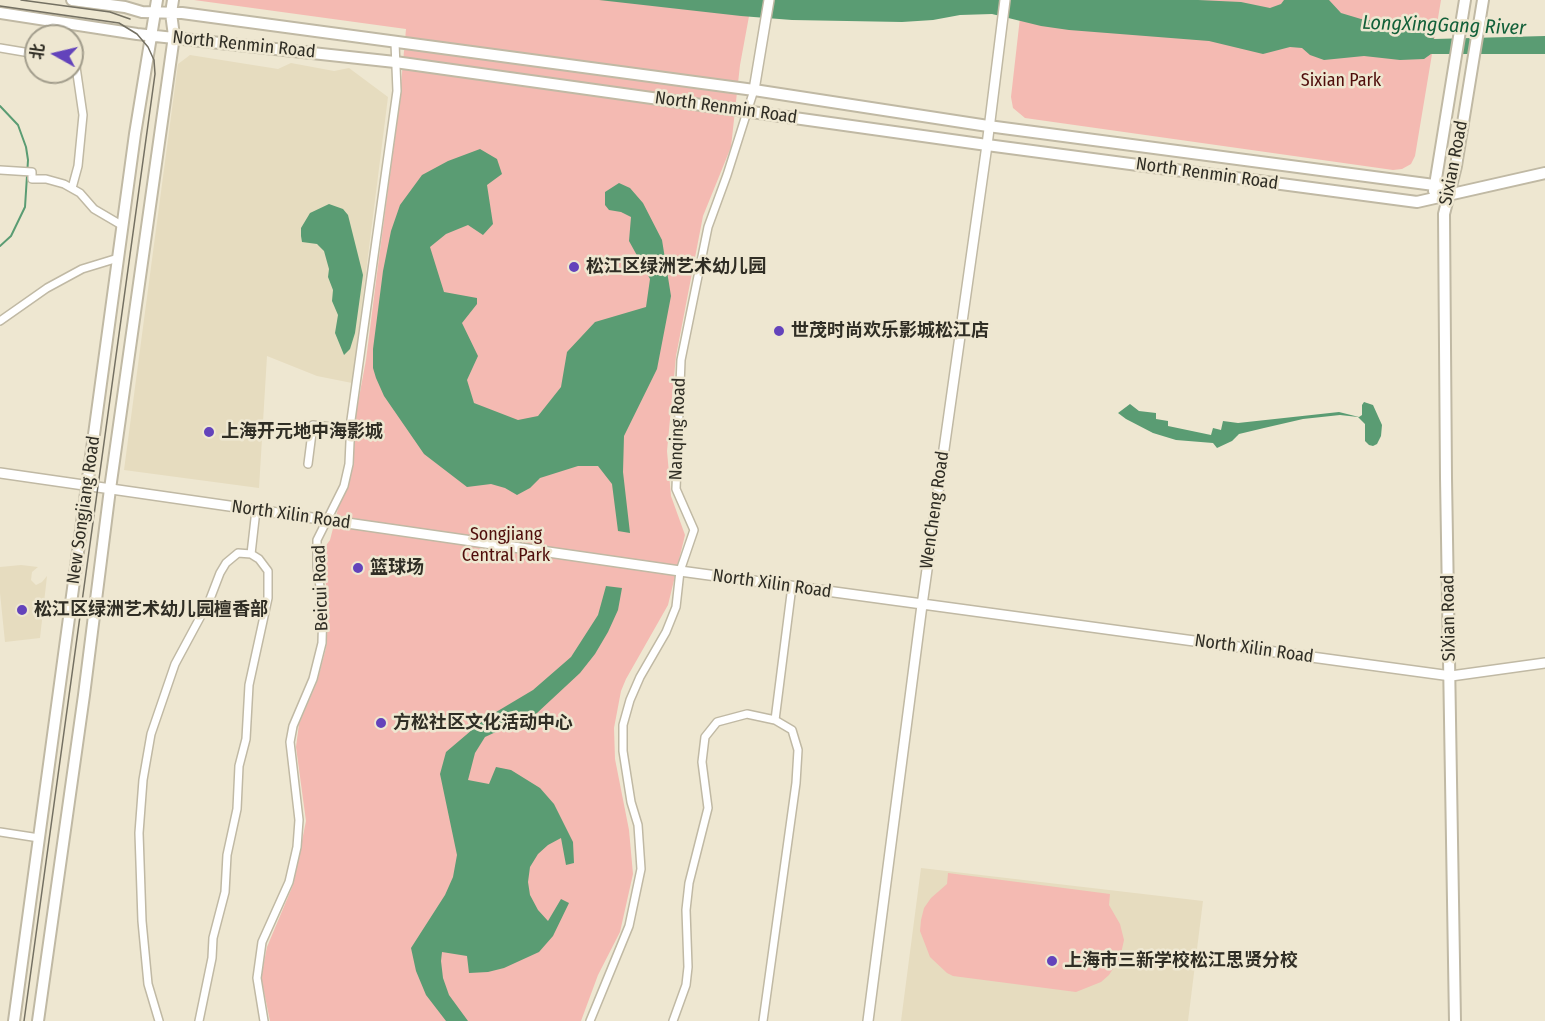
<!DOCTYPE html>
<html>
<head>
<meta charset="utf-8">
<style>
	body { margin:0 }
	#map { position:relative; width:1545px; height:1021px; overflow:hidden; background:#eee7d1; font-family:"Fira Sans Condensed","Noto Sans SC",sans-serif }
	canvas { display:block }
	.north { position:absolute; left:24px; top:24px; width:60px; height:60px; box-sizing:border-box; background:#eee7d1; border:2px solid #a29d8c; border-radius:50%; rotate:278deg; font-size:16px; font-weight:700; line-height:24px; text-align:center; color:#302e25 }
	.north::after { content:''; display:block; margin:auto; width:21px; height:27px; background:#6343bb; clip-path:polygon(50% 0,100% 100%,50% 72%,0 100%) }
</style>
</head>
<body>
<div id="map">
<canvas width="1545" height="1021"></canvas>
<div class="north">北</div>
</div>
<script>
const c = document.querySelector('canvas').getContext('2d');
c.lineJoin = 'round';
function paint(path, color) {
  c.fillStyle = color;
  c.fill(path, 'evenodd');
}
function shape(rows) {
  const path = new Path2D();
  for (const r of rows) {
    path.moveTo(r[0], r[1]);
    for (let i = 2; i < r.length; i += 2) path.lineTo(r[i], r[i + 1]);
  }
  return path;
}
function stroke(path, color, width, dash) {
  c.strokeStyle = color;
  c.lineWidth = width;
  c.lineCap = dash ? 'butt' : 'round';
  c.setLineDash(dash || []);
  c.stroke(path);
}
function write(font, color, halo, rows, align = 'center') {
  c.font = font + ' "Fira Sans Condensed","Noto Sans SC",sans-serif';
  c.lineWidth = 5;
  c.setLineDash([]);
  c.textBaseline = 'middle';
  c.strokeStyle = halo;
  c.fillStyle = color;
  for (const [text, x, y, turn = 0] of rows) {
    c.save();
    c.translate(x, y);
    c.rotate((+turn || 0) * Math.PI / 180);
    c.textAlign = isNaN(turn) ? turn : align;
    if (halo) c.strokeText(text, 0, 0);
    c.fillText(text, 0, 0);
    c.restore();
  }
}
paint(shape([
	[190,55,278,69,291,63,334,71,349,68,388,97,352,383,317,376,267,356,259,488,124,470,178,64],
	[21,565,38,567,32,572,31,580,36,585,42,582,47,576,40,638,5,642,0,593,0,567],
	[921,868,1203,901,1188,1021,901,1021]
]), '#e6dcbf');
paint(shape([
	[194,0,752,0,740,65,731,147,703,216,676,356,667,451,671,496,685,535,668,605,626,679,621,691,614,728,615,759,629,830,633,874,620,932,598,975,581,1021,270,1021,261,977,267,947,293,885,306,821,296,747,299,724,317,682,326,648,329,610,322,551,330,540,340,501,352,472,355,419,366,360,379,258,399,106,406,29],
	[1022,0,1441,0,1415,156,1411,164,1402,169,1393,170,1025,118,1013,108,1011,97],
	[948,873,1110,894,1109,905,1120,924,1124,940,1120,958,1109,975,1101,982,1076,992,953,976,947,973,930,957,920,931,921,920,924,908,931,898,947,884]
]), '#f4bab2');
paint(shape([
	[599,0,1198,0,1241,2,1270,8,1281,4,1284,0,1329,0,1341,13,1361,19,1388,22,1432,34,1434,39,1545,36,1545,54,1431,54,1424,59,1400,60,1364,56,1324,60,1310,55,1302,48,1290,47,1263,54,1209,41,1069,30,1041,26,992,14,960,15,933,20,902,22,792,20,741,16],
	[480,149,497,159,502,174,487,185,493,224,483,235,468,225,446,234,430,247,444,292,477,298,477,304,462,323,478,356,467,380,474,403,518,420,538,416,561,387,567,352,595,322,646,307,650,279,629,241,631,217,621,212,609,210,605,205,605,192,619,183,630,188,643,203,662,240,671,296,667,317,657,369,624,436,623,472,630,533,618,531,612,484,598,466,578,466,540,478,530,488,517,495,505,488,491,484,467,487,424,454,384,396,376,378,373,368,373,349,383,271,391,231,400,205,422,175,448,161],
	[329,204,343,209,348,215,363,275,355,333,350,349,344,355,335,333,338,315,332,301,333,290,328,277,329,269,324,251,317,244,302,242,301,236,301,228,310,213],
	[1364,402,1373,405,1382,425,1381,436,1377,444,1373,446,1369,445,1365,441,1365,424,1358,417,1340,415,1303,419,1264,428,1239,434,1232,441,1217,448,1213,443,1176,440,1153,433,1126,419,1118,413,1130,404,1139,411,1156,413,1156,419,1168,421,1168,426,1211,435,1213,428,1221,430,1223,421,1238,423,1339,412,1359,417,1362,415,1362,405],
	[606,586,622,588,618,610,608,632,595,654,580,673,537,713,485,737,475,753,468,780,489,784,496,767,511,770,540,788,554,804,573,842,574,863,566,865,561,838,548,845,538,854,530,867,528,882,530,895,538,910,548,921,561,899,569,903,553,936,539,952,504,968,488,972,469,973,467,956,442,952,441,961,443,978,449,995,468,1021,446,1021,426,995,416,971,411,948,445,895,453,877,457,855,440,774,446,752,486,718,533,690,571,657,598,615]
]), '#5a9c73');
stroke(shape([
	[0,106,18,125,26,147,28,160,25,207,11,236,0,246]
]), '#5a9c73', 2);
const minor = shape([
	[0,48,36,54],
	[0,170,32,172,32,179,46,179,64,184,80,193,94,209,123,226],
	[72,188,78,166,83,115,75,60,72,60],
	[0,321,47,288,82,269,118,258],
	[308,464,313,425,350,429],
	[775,720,792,586],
	[0,832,39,838],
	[159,1021,148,984,142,921,139,833,143,780,151,734,175,664,210,599,220,573,226,563,238,553,251,554,256,510],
	[199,1021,212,958,213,938,225,892,227,855,237,809,239,766,246,739,249,685,268,598,268,571,259,559,251,554],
	[264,1021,257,978,262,942,289,882,297,847,299,820,290,742,293,726,313,679,322,643,323,606,317,567,317,540,344,486,349,464,351,420,397,91,395,43],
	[590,1021,629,926,641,869,638,825,631,802,623,751,623,725,630,700,640,677,666,632,676,607,680,571,694,530,676,489,681,360,708,227,727,175,754,90],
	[673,1021,686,985,688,967,686,910,689,883,708,808,702,762,705,737,717,722,747,714,775,720,792,730,798,750,796,783,763,1021]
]);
const tertiary = shape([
	[754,90,769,0],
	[0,473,680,571,1451,676,1545,663],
	[868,1021,922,605,987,145,1005,0]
]);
const secondary = shape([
	[72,0,125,7,142,12,182,13,754,90,988,126,1434,185,1450,193],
	[0,13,137,34,395,62,987,145,1417,202,1545,173],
	[1434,191,1465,0],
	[14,1021,135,134,157,0],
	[38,1021,84,695,110,489,174,36,171,13,173,0],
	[1455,1021,1446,478,1444,214,1456,166,1483,0]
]);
stroke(minor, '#c0b9a4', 10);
stroke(tertiary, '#c0b9a4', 12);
stroke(secondary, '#c0b9a4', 14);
stroke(minor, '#fff', 7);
stroke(tertiary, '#fff', 9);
stroke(secondary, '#fff', 10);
stroke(shape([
	[21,0,110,12,130,19],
	[0,6,119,23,137,34,148,47,154,60,155,74,24,1021]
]), '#747062', 1.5);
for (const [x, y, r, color] of [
	[574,267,6,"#6343bb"],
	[779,331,6,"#6343bb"],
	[209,432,6,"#6343bb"],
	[358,568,6,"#6343bb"],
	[22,610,6,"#6343bb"],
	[381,723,6,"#6343bb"],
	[1052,961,6,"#6343bb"]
]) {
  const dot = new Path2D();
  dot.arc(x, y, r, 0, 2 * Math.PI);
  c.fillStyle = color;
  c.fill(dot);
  stroke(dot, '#eee7d1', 2);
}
write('18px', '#302e25', '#eee7d1', [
	["North Renmin Road",244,45,6],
	["North Renmin Road",726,108,8],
	["Sixian Road",1454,163,-79],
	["North Renmin Road",1207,174,8],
	["Nanqing Road",678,429,-88],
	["New Songjiang Road",84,510,-82],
	["WenCheng Road",935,510,-82],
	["North Xilin Road",291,515,8],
	["North Xilin Road",772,584,8],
	["Beicui Road",321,588,-92],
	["SiXian Road",1449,618,-91],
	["North Xilin Road",1254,649,8]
]);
write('18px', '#4f0d0b', '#eee7d1', [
	["Sixian Park",1341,81],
	["Songjiang",506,535],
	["Central Park",506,556]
]);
write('bold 18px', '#302e25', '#eee7d1', [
	["松江区绿洲艺术幼儿园",586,267],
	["世茂时尚欢乐影城松江店",791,331],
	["上海开元地中海影城",221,432],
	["篮球场",370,568],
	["松江区绿洲艺术幼儿园檀香部",34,610],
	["方松社区文化活动中心",393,723],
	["上海市三新学校松江思贤分校",1064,961]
], 'left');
write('italic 20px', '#126039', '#eee7d1', [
	["LongXingGang River",1444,26,2]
]);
</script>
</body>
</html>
